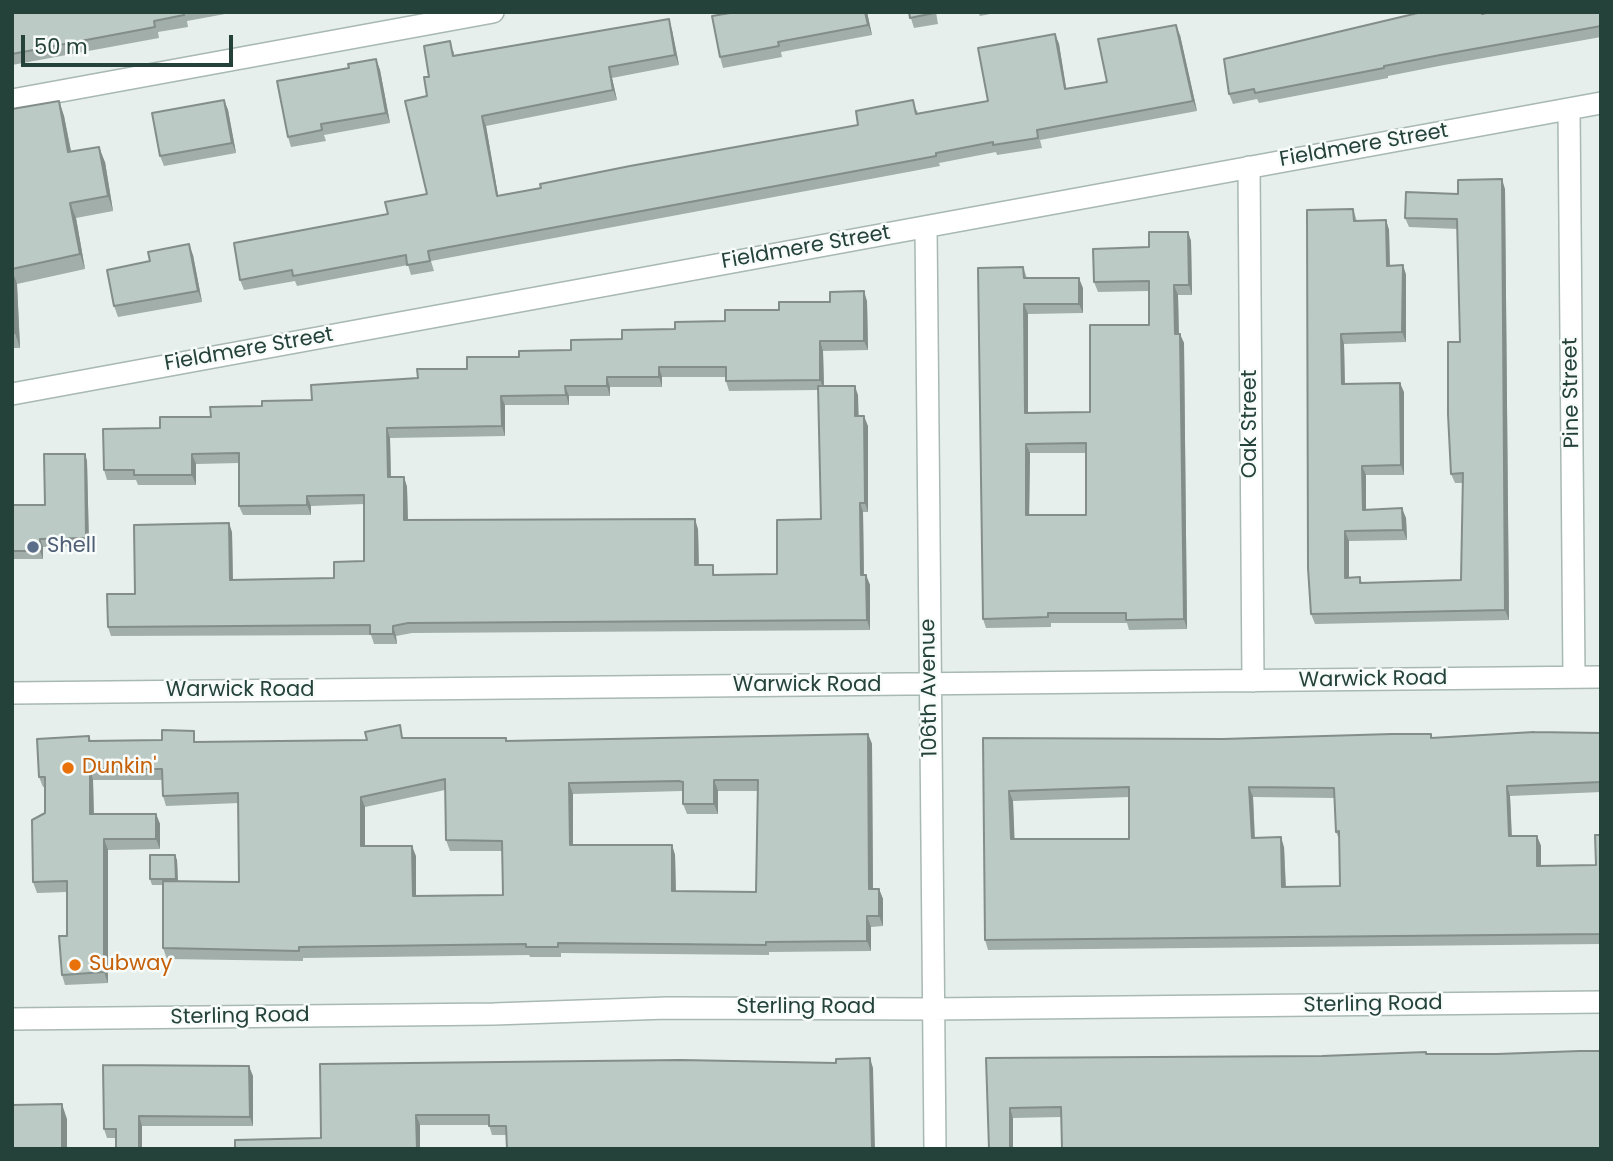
<!DOCTYPE html>
<html>
<head>
<meta charset="utf-8">
<style>
	body { margin:0 }
	#map { position:relative; width:1613px; height:1161px; overflow:hidden; background:#e6efeb; font-family:Poppins,sans-serif }
	canvas { display:block }
	.frame { position:absolute; inset:0; border:14px solid #24423a; pointer-events:none }
	.scale { position:absolute; left:21px; top:35px; width:212px; height:32px; box-sizing:border-box; border:4px solid #24423a; border-top:0; padding-left:9px; font-size:21px; line-height:24px; white-space:nowrap; color:#24423a; -webkit-text-stroke:5px #f7fbf9; paint-order:stroke }
</style>
</head>
<body>
<div id="map">
<canvas width="1613" height="1161"></canvas>
<div class="frame"></div>
<div class="scale">50 m</div>
</div>
<script>
const c = document.querySelector('canvas').getContext('2d');
c.lineJoin = 'round';
function shape(rows) {
  const path = new Path2D();
  for (const r of rows) {
    path.moveTo(r[0], r[1]);
    for (let i = 2; i < r.length; i += 2) path.lineTo(r[i], r[i + 1]);
  }
  return path;
}
function stroke(path, color, width, dash) {
  c.strokeStyle = color;
  c.lineWidth = width;
  c.lineCap = dash ? 'butt' : 'round';
  c.setLineDash(dash || []);
  c.stroke(path);
}
function paint(path, color) {
  c.fillStyle = color;
  c.fill(path, 'evenodd');
}
function write(font, color, halo, rows, align = 'center') {
  c.font = font + ' Poppins,sans-serif';
  c.lineWidth = 5;
  c.setLineDash([]);
  c.textBaseline = 'middle';
  c.strokeStyle = halo;
  c.fillStyle = color;
  for (const [text, x, y, turn = 0] of rows) {
    c.save();
    c.translate(x, y);
    c.rotate((+turn || 0) * Math.PI / 180);
    c.textAlign = isNaN(turn) ? turn : align;
    if (halo) c.strokeText(text, 0, 0);
    c.fillText(text, 0, 0);
    c.restore();
  }
}
const minor = shape([
	[12,100,493,12],
	[1569,109,1574,677],
	[1249,167,1253,681],
	[926,227,935,1149],
	[12,394,1601,103],
	[12,693,1601,677],
	[12,1019,494,1014,667,1008,932,1009,1601,1002]
]);
stroke(minor, '#a8b8b2', 24);
stroke(minor, '#fff', 21);
paint(shape([
	[12,12,236,12,187,21,188,27,158,32,159,38,12,65],
	[867,12,872,35,781,52,782,57,723,68,720,57],
	[909,12,936,12,938,24,914,28],
	[978,12,1000,12,980,16],
	[1422,12,1483,12,1483,14,1601,12,1601,37,1444,65,1388,76,1388,78,1259,103,1257,99,1233,104,1229,94],
	[672,30,679,65,612,78,617,100,486,126,498,196,858,125,917,110,918,114,988,101,1055,34,1059,44,1066,89,1107,82,1180,35,1197,111,1040,140,1042,148,997,155,996,152,939,163,940,166,431,261,434,271,411,275,408,265,297,286,295,281,244,290,240,280,388,214,427,194,427,96,429,77,454,51,454,55],
	[376,59,380,70,390,123,324,135,326,141,291,147,288,137,349,68],
	[224,100,228,110,236,153,164,166,160,156],
	[59,101,64,116,71,151,105,162,113,211,76,218,85,269,17,284,20,348,12,348,12,109],
	[1505,189,1509,620,1315,624,1311,614,1353,209,1357,221,1386,220,1389,230,1390,266,1403,265,1406,275,1406,342,1344,344,1345,384,1404,392,1404,475,1366,475,1366,510,1406,518,1407,540,1349,541,1349,577,1360,577,1362,583,1461,580,1463,483,1455,483,1451,474,1460,342,1458,229,1409,227,1405,218,1458,194],
	[1188,232,1191,241,1192,295,1178,295,1179,334,1184,343,1187,629,1129,630,1127,623,1051,623,1051,627,986,628,983,619,1023,267,1027,278,1083,288,1083,313,1028,314,1028,413,1090,412,1149,325,1149,291,1098,292,1094,282,1149,247],
	[1030,453,1086,453,1086,515,1029,515],
	[193,255,202,302,118,317,114,306,150,261],
	[867,301,868,350,823,351,824,386,858,395,858,416,868,426,868,512,863,512,864,575,866,575,870,585,870,630,412,633,396,636,397,644,374,644,371,635,111,636,108,627,135,594,232,532,233,580,334,578,364,561,364,504,311,506,311,515,243,515,239,506,239,463,196,464,196,485,138,485,136,480,107,480,104,470,160,428,262,406,312,400,467,369,519,357,571,350,622,339,725,321,779,310],
	[662,377,726,377,726,381,729,391,818,390,821,519,777,574,717,575,699,565,698,529,408,520,407,487,404,477,391,477,390,438,505,436,505,405,569,405,569,396,610,396,610,387,662,387],
	[85,454,87,461,89,546,43,547,43,559,12,559,12,505,45,505],
	[1601,733,1601,792,1510,796,1512,836,1537,836,1541,846,1541,866,1596,865,1601,835,1601,944,988,950,985,940,983,738,1223,739,1431,734,1432,738],
	[1129,797,1129,839,1014,839,1013,801],
	[1253,797,1335,798,1336,832,1339,839,1340,886,1286,887,1284,847,1255,838],
	[868,734,872,744,873,889,879,889,883,899,883,926,871,927,871,951,769,952,769,955,561,953,561,957,530,957,529,955,303,958,303,961,167,959,163,948,163,885,152,885,150,879,177,860,178,882,239,882,239,803,166,806,163,796,162,780,93,780,94,814,156,814,160,824,160,849,108,850,108,983,65,985,62,975,67,936,67,892,37,893,33,882,45,813,45,787,43,787,39,777,89,736,91,741,198,742,367,740,404,738,507,741],
	[445,790,446,840,450,851,502,851,503,895,416,896,416,856,365,846,365,807],
	[682,791,683,804,687,814,718,814,718,791,758,791,756,892,676,891,675,855,672,845,573,845,573,794],
	[1322,1056,1061,1117,1013,1118,986,1058],
	[320,1064,873,1068,507,1135,492,1135,489,1125,420,1125,420,1149,235,1149,321,1138],
	[253,1076,253,1126,142,1126,116,1138,107,1138,104,1129]
]), '#a1aea9');
paint(shape([
	[865,12,867,12,872,35,868,25],
	[669,19,672,30,679,65,675,55],
	[1176,25,1180,35,1197,111,1193,101],
	[1055,34,1059,44,1068,99,1065,89],
	[376,59,380,70,390,123,386,113],
	[609,67,612,78,617,100,613,90],
	[224,100,228,110,236,153,232,143],
	[59,101,64,116,74,167,68,152],
	[482,116,486,126,500,206,497,196],
	[99,147,105,162,113,211,108,196],
	[1502,179,1505,189,1509,620,1505,610],
	[70,203,76,218,85,269,80,254],
	[1386,220,1389,230,1390,275,1387,266],
	[1188,232,1191,241,1192,295,1189,285],
	[189,244,193,255,202,302,198,291],
	[1403,265,1406,275,1406,342,1402,332],
	[12,270,17,284,20,348,15,333],
	[1079,278,1083,288,1083,313,1079,304],
	[1174,285,1178,295,1179,343,1175,334],
	[864,291,867,301,868,350,864,341],
	[1024,304,1028,314,1028,423,1025,413],
	[1180,334,1184,343,1187,629,1184,619],
	[1341,334,1344,344,1345,394,1342,384],
	[820,341,823,351,824,390,820,380],
	[659,367,662,377,662,387,659,377],
	[607,377,610,387,610,396,607,386],
	[1400,383,1404,392,1404,475,1401,465],
	[565,386,569,396,569,405,566,395],
	[855,386,858,395,859,426,855,416],
	[501,396,505,405,505,436,502,426],
	[864,416,868,426,868,512,865,503],
	[387,428,390,438,391,487,388,477],
	[1026,444,1030,453,1029,524,1026,515],
	[85,454,87,461,89,546,86,538],
	[192,454,196,464,196,485,192,475],
	[1362,466,1366,475,1366,519,1363,510],
	[404,477,407,487,408,529,404,520],
	[307,496,311,506,311,515,307,505],
	[860,503,863,512,864,585,861,575],
	[1402,508,1406,518,1407,540,1403,530],
	[695,519,698,529,699,575,695,565],
	[229,523,232,532,233,590,230,580],
	[1345,531,1349,541,1349,587,1345,578],
	[40,539,43,547,43,559,40,551],
	[866,575,870,585,870,630,867,620],
	[393,626,396,636,397,644,393,634],
	[868,734,872,744,873,900,869,889],
	[90,769,93,780,94,825,90,814],
	[714,780,718,791,718,814,714,804],
	[569,783,573,794,573,855,570,845],
	[1507,786,1510,796,1512,846,1509,836],
	[1249,787,1253,797,1255,848,1252,838],
	[1009,791,1013,801,1015,849,1011,839],
	[361,797,365,807,365,856,361,846],
	[156,814,160,824,160,849,156,839],
	[1537,836,1541,846,1541,876,1537,866],
	[1281,837,1284,847,1286,897,1282,887],
	[104,839,108,850,108,983,104,972],
	[672,845,675,855,676,902,672,891],
	[412,846,416,856,416,907,413,896],
	[175,855,177,860,178,884,176,879],
	[879,889,883,899,883,926,879,916],
	[867,916,871,927,871,951,867,941],
	[870,1058,873,1068,875,1149,872,1149],
	[249,1066,253,1076,253,1126,250,1117],
	[62,1104,67,1119,67,1149,62,1149],
	[1010,1108,1013,1118,1013,1149,1010,1149],
	[416,1115,420,1125,420,1149,417,1149],
	[139,1116,142,1126,142,1149,139,1149]
]), '#838d89');
const building = shape([
	[12,12,184,12,184,15,154,21,155,27,12,54,12,12],
	[736,12,865,12,868,25,778,42,779,46,720,57,712,16,736,12],
	[909,12,934,12,934,13,910,18,909,12],
	[1422,12,1481,12,1482,14,1491,12,1601,12,1601,26,1440,55,1384,66,1384,68,1255,93,1254,89,1229,94,1224,59,1422,12],
	[669,19,675,55,609,67,613,90,482,116,497,196,541,188,540,184,630,166,858,125,856,111,913,100,916,114,988,101,978,48,1055,34,1065,89,1107,82,1098,39,1176,25,1193,101,1037,130,1038,138,993,145,993,142,936,153,936,156,428,251,430,261,407,265,406,255,293,276,292,270,240,280,234,243,388,214,385,202,427,194,405,101,427,96,424,77,429,77,424,46,450,41,453,56,669,19],
	[376,59,386,113,321,124,322,130,288,137,277,81,349,68,348,64,376,59],
	[224,100,232,143,160,156,152,113,224,100],
	[59,101,68,152,99,147,108,196,70,203,80,254,12,269,12,109,59,101],
	[1502,179,1505,610,1311,614,1308,568,1307,210,1353,209,1354,221,1386,220,1387,266,1403,265,1402,332,1341,334,1342,384,1400,383,1401,465,1362,466,1363,510,1402,508,1403,530,1345,531,1345,578,1360,577,1360,583,1461,580,1463,473,1451,474,1448,414,1448,342,1460,342,1457,219,1405,218,1406,192,1458,194,1458,180,1502,179],
	[1149,232,1188,232,1189,285,1174,285,1175,334,1180,334,1184,619,1126,620,1126,613,1048,613,1048,617,983,619,978,268,1023,267,1024,278,1079,278,1079,304,1024,304,1025,413,1090,412,1090,325,1149,325,1149,281,1094,282,1093,249,1149,247,1149,232],
	[1086,443,1086,515,1026,515,1026,444,1086,443],
	[189,244,198,291,114,306,107,270,150,261,148,252,189,244],
	[12,276,15,333,12,333,12,276],
	[864,291,864,341,820,341,820,380,726,381,726,367,659,367,659,377,607,377,607,386,565,386,566,395,501,396,502,426,387,428,388,477,404,477,404,520,695,519,695,565,713,565,713,575,777,574,777,520,821,519,818,386,855,386,855,416,864,416,865,503,860,503,861,575,866,575,867,620,408,623,393,626,393,634,370,634,370,625,108,627,107,594,135,594,134,525,229,523,230,580,334,578,334,562,364,561,364,495,307,496,307,505,239,506,239,453,192,454,192,475,134,475,134,470,104,470,103,429,160,428,160,417,211,417,210,407,262,406,262,401,312,400,311,385,418,378,417,369,467,369,467,357,519,357,519,351,571,350,571,340,622,339,622,330,675,329,675,322,725,321,725,310,779,310,779,302,830,302,830,292,864,291],
	[44,454,85,454,86,538,40,539,40,551,12,551,12,505,45,505,44,454],
	[400,725,402,738,506,738,506,741,868,734,869,889,879,889,879,916,867,916,867,941,766,942,766,945,558,943,558,947,526,947,526,944,299,947,299,951,163,948,163,881,239,882,238,793,163,796,162,769,90,769,90,814,156,814,156,839,104,839,104,972,62,975,59,936,67,936,67,881,33,882,32,820,45,813,45,777,39,777,37,739,89,736,89,741,162,740,162,730,194,731,194,742,367,740,365,732,400,725],
	[445,779,446,840,502,841,503,895,413,896,412,846,361,846,361,797,445,779],
	[714,780,758,780,756,892,672,891,672,845,570,845,569,783,679,781,683,782,683,804,714,804,714,780],
	[1534,732,1601,733,1601,782,1507,786,1509,836,1537,836,1537,866,1596,865,1595,835,1601,835,1601,934,985,940,983,738,1223,739,1392,734,1431,734,1431,738,1534,732],
	[1129,787,1129,839,1011,839,1009,791,1129,787],
	[1249,787,1334,788,1336,832,1339,831,1340,886,1282,887,1281,837,1252,838,1249,787],
	[150,855,175,855,176,879,150,879,150,855],
	[1580,1051,1601,1051,1601,1149,1062,1149,1061,1107,1010,1108,1010,1149,989,1149,986,1058,1322,1056,1426,1052,1426,1054,1497,1054,1580,1051],
	[870,1058,872,1149,507,1149,506,1126,489,1126,489,1115,416,1115,417,1149,235,1149,235,1140,321,1138,320,1064,681,1060,836,1063,836,1059,870,1058],
	[103,1065,249,1066,250,1117,139,1116,139,1149,116,1149,116,1129,104,1129,103,1065],
	[62,1104,62,1149,12,1149,12,1105,62,1104]
]);
paint(building, '#bbcac4');
stroke(building, '#838d89', 2);
for (const [x, y, r, color] of [
	[33,547,7,"#5c6f8a"],
	[68,768,7,"#e8710a"],
	[75,965,7,"#e8710a"]
]) {
  const dot = new Path2D();
  dot.arc(x, y, r, 0, 2 * Math.PI);
  c.fillStyle = color;
  c.fill(dot);
  stroke(dot, '#f7fbf9', 2.5);
}
write('21px', '#24423a', '#f7fbf9', [
	["Fieldmere Street",1364,146,-10],
	["Fieldmere Street",806,248,-10],
	["Fieldmere Street",249,350,-10],
	["Pine Street",1572,393,-91],
	["Oak Street",1251,424,-90],
	["Warwick Road",1373,680,-1],
	["Warwick Road",807,686],
	["106th Avenue",930,688,-91],
	["Warwick Road",240,691],
	["Sterling Road",1373,1005,-1],
	["Sterling Road",806,1008],
	["Sterling Road",240,1017,-1]
]);
write('21px', '#4e5e75', '#f7fbf9', [
	["Shell",47,547]
], 'left');
write('21px', '#c56008', '#f7fbf9', [
	["Dunkin'",82,768],
	["Subway",89,965]
], 'left');
</script>
</body>
</html>
